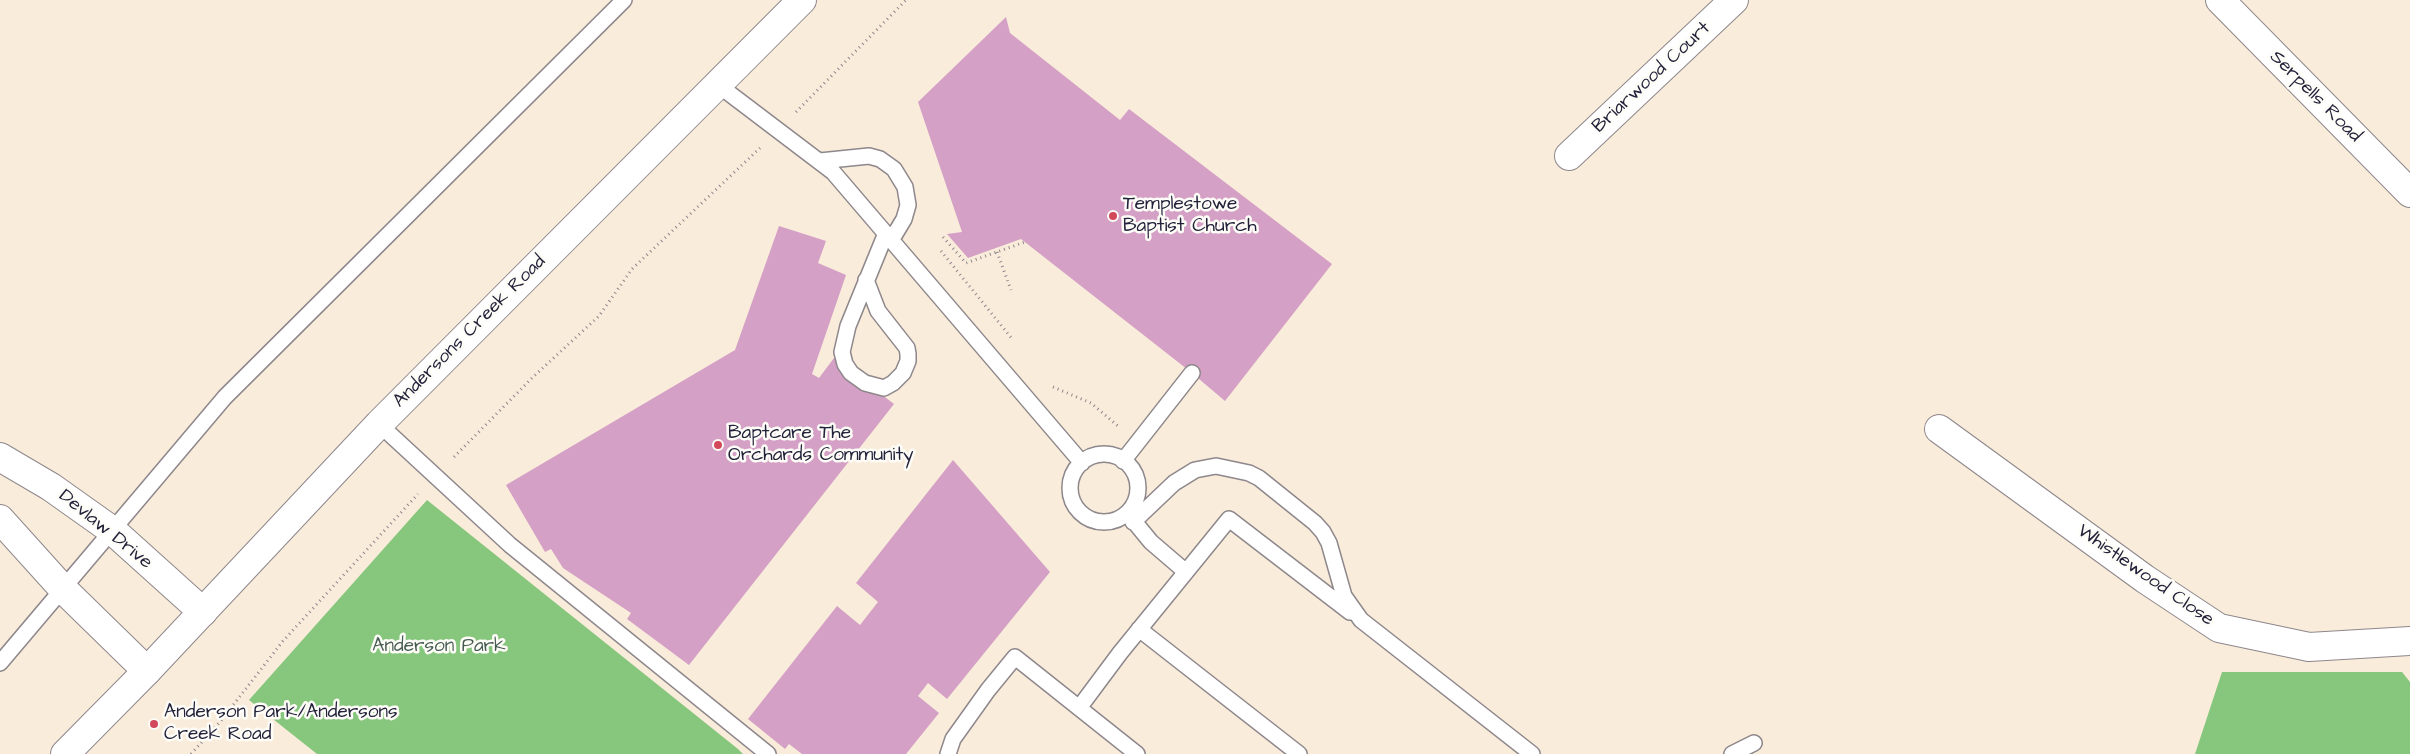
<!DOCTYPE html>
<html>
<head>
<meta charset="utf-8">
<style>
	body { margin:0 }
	canvas { display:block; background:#f9ecdb }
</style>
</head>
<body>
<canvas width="2410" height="754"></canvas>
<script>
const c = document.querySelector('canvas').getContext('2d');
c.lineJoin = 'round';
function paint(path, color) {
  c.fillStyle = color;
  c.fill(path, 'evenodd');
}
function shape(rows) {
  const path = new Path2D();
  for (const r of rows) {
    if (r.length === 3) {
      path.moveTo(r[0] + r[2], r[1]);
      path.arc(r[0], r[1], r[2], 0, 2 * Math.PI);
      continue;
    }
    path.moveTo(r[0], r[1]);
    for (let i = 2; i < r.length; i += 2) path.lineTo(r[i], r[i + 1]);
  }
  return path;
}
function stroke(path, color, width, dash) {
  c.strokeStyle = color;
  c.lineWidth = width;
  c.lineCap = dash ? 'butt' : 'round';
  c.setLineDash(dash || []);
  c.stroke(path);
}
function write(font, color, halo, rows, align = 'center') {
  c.font = font + ' "Architects Daughter",sans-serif';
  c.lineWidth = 5;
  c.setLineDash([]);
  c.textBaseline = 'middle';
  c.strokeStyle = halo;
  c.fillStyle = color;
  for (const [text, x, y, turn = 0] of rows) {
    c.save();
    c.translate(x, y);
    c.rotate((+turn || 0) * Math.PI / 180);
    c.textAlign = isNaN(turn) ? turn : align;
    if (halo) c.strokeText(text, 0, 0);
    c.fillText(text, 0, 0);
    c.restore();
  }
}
paint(shape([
	[427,500,738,749,743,754,317,754,249,700],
	[2222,672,2402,672,2410,682,2410,754,2195,754]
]), '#87c67d');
paint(shape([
	[1006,17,1010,33,1120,120,1129,109,1332,264,1225,401,1192,373,1021,239,968,258,947,234,962,232,918,102],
	[779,226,826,241,818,263,846,275,812,374,819,378,834,358,894,404,689,665,627,619,631,613,563,568,551,549,545,552,506,485,735,350],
	[953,460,1050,572,947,699,928,683,918,696,939,713,906,754,802,754,789,744,785,749,748,719,837,606,860,625,878,602,856,583]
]), '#d4a0c5');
const lane = shape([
	[717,84,833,172,1082,463],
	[820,161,869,156,880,159,894,169,905,187,908,205,904,219,892,239],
	[866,280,878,311,907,348,908,354,908,361,903,373,893,383,884,388,865,383,851,373,845,364,842,352,848,326,886,233],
	[379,424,510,545,768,754],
	[1104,488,34],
	[1123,461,1192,373],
	[1128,514,1151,542,1186,572],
	[1133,522,1174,483,1195,470,1216,466,1249,473,1259,478,1315,523,1323,532,1329,543,1344,596,1361,620,1532,754],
	[1139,629,1299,754],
	[0,663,225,397,624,0],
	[1079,708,1120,653,1229,519,1350,612],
	[948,754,953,739,988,690,1015,657,1137,754],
	[1732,754,1754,743]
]);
const street = shape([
	[2220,0,2410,193],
	[1569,156,1734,0],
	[1939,429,2145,579,2219,628,2309,647,2410,641],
	[0,457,51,487,113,531,203,612],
	[0,519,64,590,147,671]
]);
const primary = shape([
	[65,754,147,671,379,424,802,0]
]);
stroke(lane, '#8e878b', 18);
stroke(street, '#8e878b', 30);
stroke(primary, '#8e878b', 30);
stroke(shape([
	[796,112,906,0],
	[943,237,966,263,1025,242],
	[941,251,1013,340],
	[997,252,1011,290],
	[1053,387,1091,403,1119,427],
	[454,457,532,378,599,316,632,269,760,148],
	[191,754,220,722,283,641,418,494]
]), '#8e878b', 3, [1, 4]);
stroke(lane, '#fff', 15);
stroke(street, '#fff', 28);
stroke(primary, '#fff', 28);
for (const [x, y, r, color] of [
	[1113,216,5,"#d1495b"],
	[718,445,5,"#d1495b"],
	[154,724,5,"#d1495b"]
]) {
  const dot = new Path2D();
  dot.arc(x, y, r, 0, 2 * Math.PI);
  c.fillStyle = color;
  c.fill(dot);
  stroke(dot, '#fdfcf7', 2);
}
write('19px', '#22223b', '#fdfcf7', [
	["Briarwood Court",1652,78,-43],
	["Serpells Road",2315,97,45],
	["Andersons Creek Road",470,332,-45],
	["Devlaw Drive",105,530,39],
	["Whistlewood Close",2145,576,35]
]);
write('19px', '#22223b', '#fdfcf7', [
	["Templestowe",1123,205],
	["Baptist Church",1123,227],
	["Baptcare The",728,434],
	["Orchards Community",728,456],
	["Anderson Park/Andersons",164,713],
	["Creek Road",164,735]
], 'left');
write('19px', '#455b52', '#fdfcf7', [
	["Anderson Park",439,647]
]);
</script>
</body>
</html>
